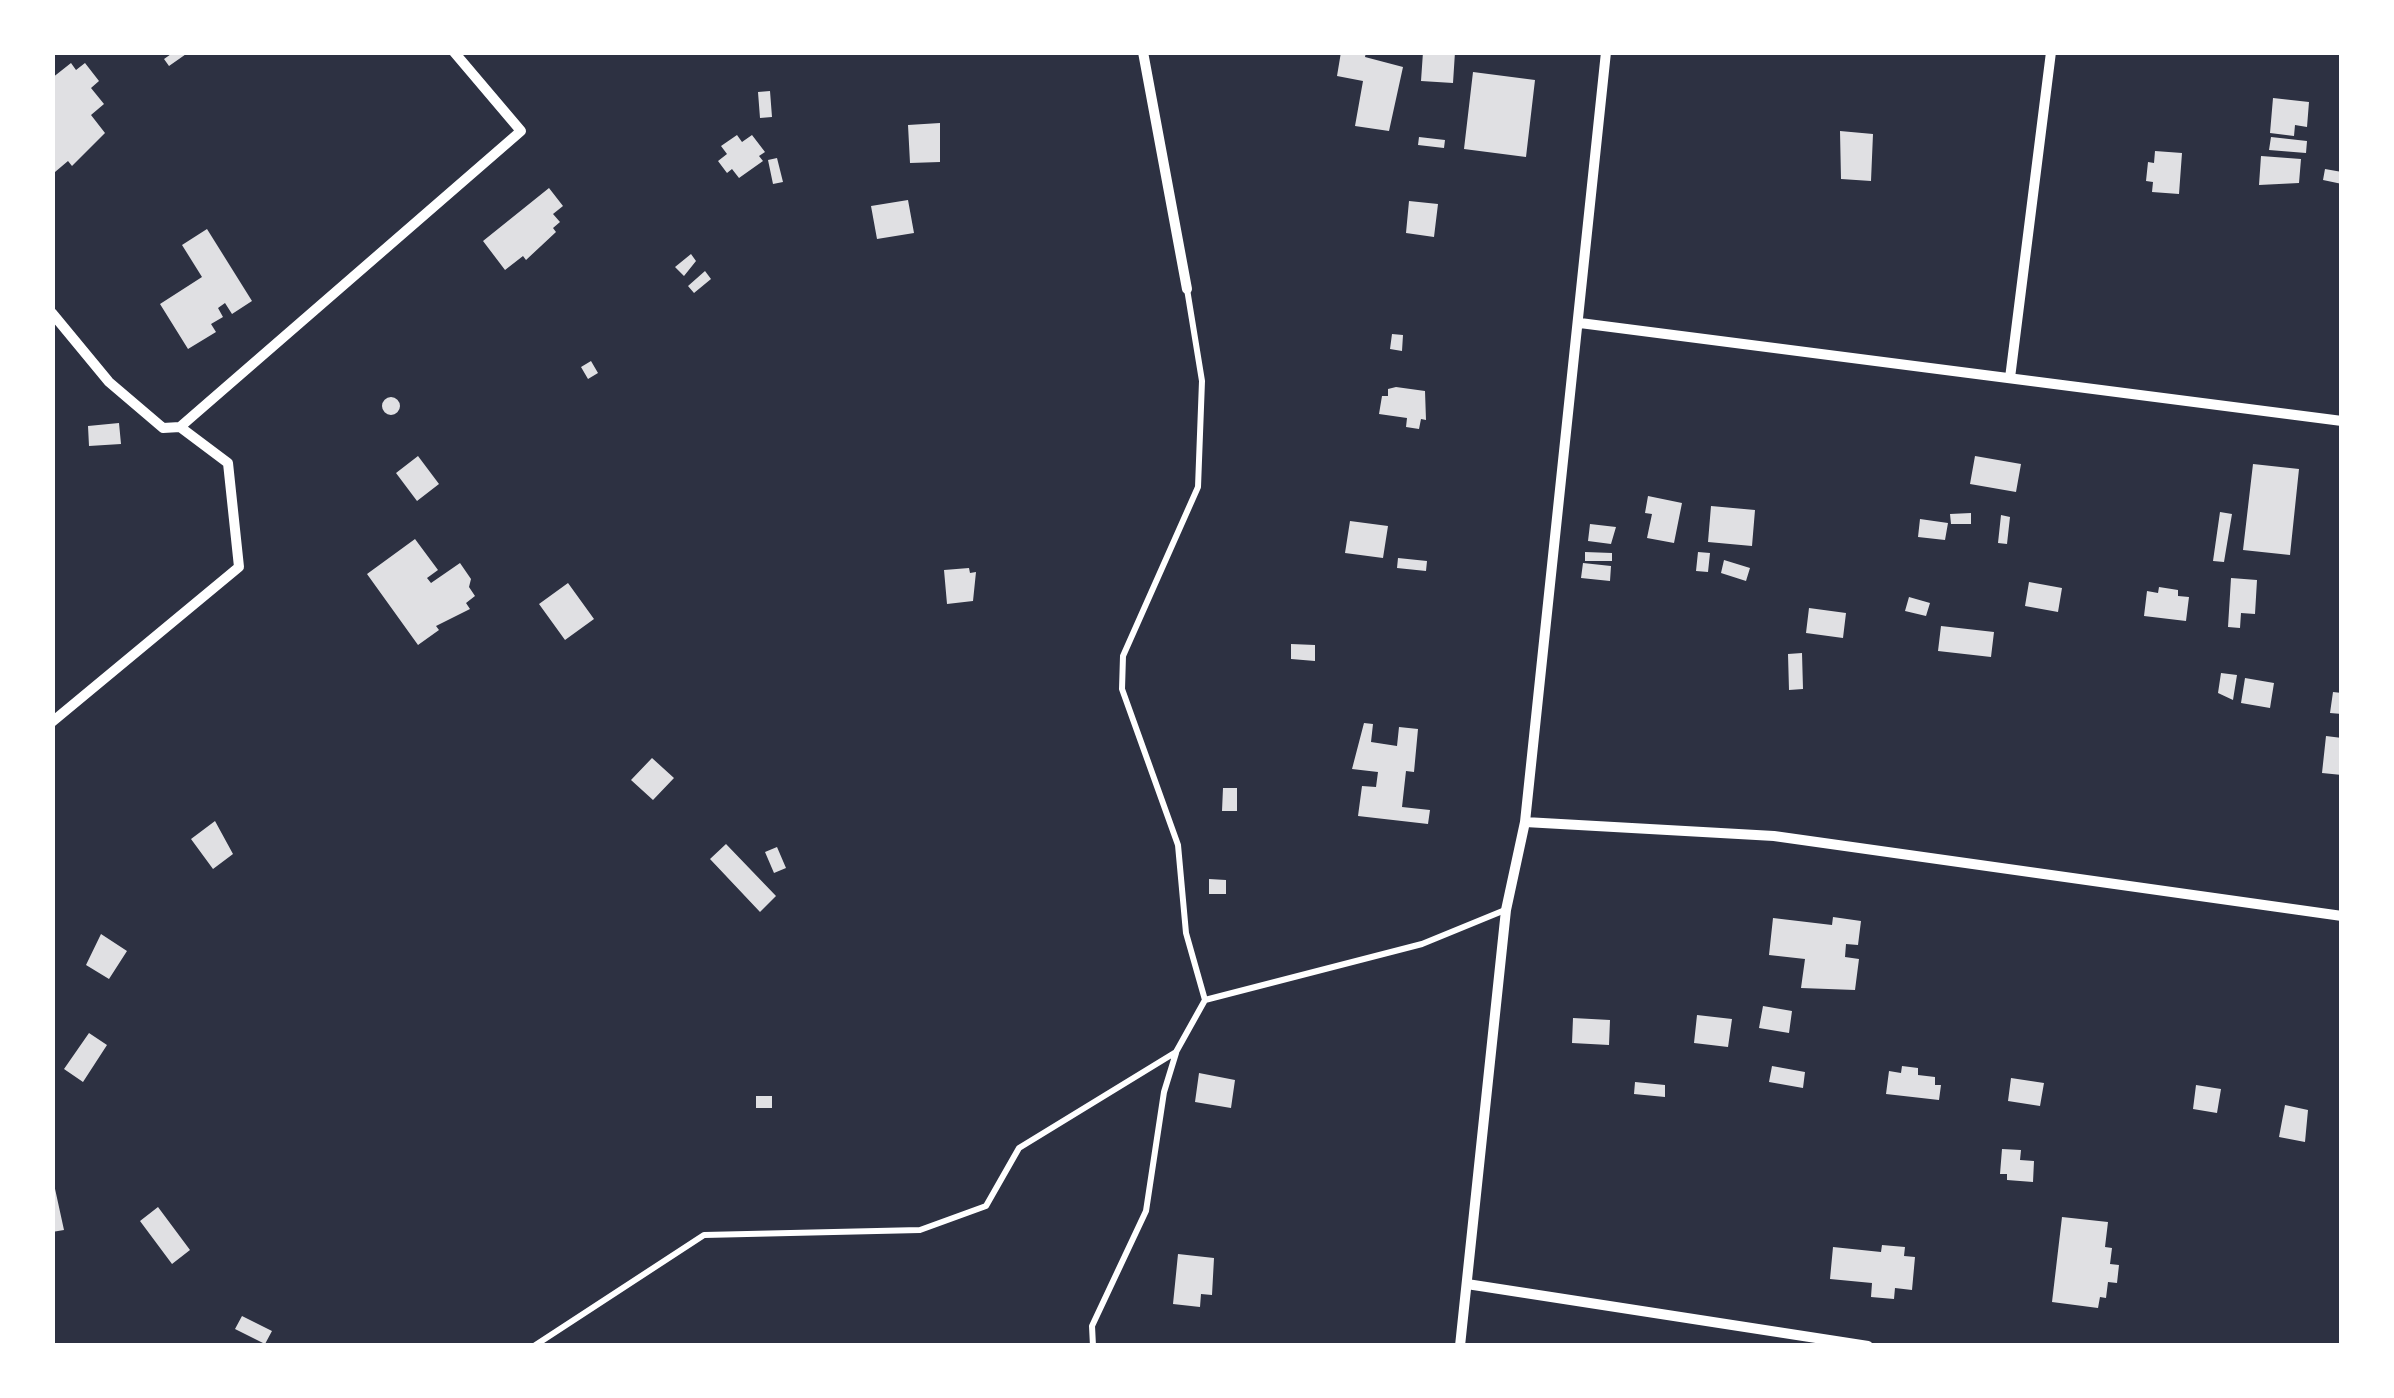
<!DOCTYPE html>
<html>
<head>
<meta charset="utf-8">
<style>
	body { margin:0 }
	#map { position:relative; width:2394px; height:1398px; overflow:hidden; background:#2d3142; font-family:"Asap Condensed",sans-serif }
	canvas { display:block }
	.frame { position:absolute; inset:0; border:55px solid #fff; pointer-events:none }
</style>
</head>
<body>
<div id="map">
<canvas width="2394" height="1398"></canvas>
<div class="frame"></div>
</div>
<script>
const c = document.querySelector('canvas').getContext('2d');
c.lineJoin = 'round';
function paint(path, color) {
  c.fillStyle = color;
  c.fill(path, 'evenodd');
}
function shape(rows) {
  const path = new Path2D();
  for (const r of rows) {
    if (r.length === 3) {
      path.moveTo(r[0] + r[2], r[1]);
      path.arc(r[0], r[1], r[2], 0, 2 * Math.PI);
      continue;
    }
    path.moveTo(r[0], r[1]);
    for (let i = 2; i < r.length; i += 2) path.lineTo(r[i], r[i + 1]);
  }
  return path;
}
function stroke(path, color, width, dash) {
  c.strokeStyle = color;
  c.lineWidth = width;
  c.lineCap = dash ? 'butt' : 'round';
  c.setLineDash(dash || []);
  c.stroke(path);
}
paint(shape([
	[174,52,189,52,169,66,164,59],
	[1341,52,1366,52,1365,57,1403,67,1389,131,1355,126,1363,81,1337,76],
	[1423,52,1455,52,1453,83,1421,81],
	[71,63,76,70,85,63,99,81,91,88,104,104,91,115,105,133,72,166,68,161,55,172,52,78],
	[1473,72,1535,80,1526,157,1464,149],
	[770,91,772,117,760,118,758,92],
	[2273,98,2309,102,2307,127,2295,125,2294,136,2270,133],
	[940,123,940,162,910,163,908,125],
	[1840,131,1873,134,1871,181,1841,179],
	[737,135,742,142,752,135,765,152,759,156,763,161,739,178,732,169,727,173,718,161,727,154,721,146],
	[1419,137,1445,140,1444,148,1418,145],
	[2271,137,2307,141,2306,153,2269,150],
	[2155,151,2182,153,2179,194,2152,192,2153,182,2146,181,2148,162,2154,163],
	[2261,156,2301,159,2299,183,2259,185],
	[777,158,783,182,773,184,768,160],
	[2325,169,2342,172,2342,184,2323,180],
	[549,188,563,206,553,214,560,222,553,228,556,232,526,260,523,256,505,270,483,241],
	[908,200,914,233,877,239,871,206],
	[1409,201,1438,204,1434,237,1406,233],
	[207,229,252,301,232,314,225,303,218,308,223,317,211,324,216,332,188,349,160,304,202,277,182,245],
	[691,254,696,261,684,276,675,267],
	[705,271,711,279,694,293,688,286],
	[1392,334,1403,335,1402,351,1390,349],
	[591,361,598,373,588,379,581,367],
	[1396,387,1425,391,1426,420,1421,419,1419,429,1406,427,1407,418,1379,414,1382,396,1388,396,1388,389],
	[391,406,9],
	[119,423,121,444,89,446,88,426],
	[418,456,439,484,417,501,396,473],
	[1975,456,2021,464,2016,492,1970,484],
	[2253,464,2299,469,2290,555,2243,550],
	[1648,496,1682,503,1674,543,1647,538,1652,514,1645,513],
	[1711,506,1755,510,1752,546,1708,542],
	[2220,512,2232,514,2224,562,2213,561],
	[1971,513,1971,524,1951,524,1950,514],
	[2001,515,2010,517,2007,544,1998,543],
	[1920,519,1948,523,1945,540,1918,537],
	[1350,521,1388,526,1383,558,1345,553],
	[1590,524,1616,527,1611,544,1588,541],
	[415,539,438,570,427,578,431,583,460,563,471,579,469,587,475,596,466,603,470,609,436,626,439,630,418,645,367,574],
	[1585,552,1612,553,1612,561,1585,561],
	[1698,552,1710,553,1708,572,1696,571],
	[1398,558,1427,561,1426,571,1397,568],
	[1724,560,1750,568,1746,581,1721,573],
	[1583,563,1611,566,1610,581,1581,578],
	[969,568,970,573,976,572,973,601,947,604,944,570],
	[2231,578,2257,580,2255,614,2241,613,2240,628,2228,627],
	[2029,582,2062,588,2058,612,2025,606],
	[568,583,594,619,565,640,539,604],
	[2159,587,2178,590,2178,596,2189,597,2186,621,2144,616,2147,591,2158,593],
	[1909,597,1930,603,1926,616,1905,611],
	[1809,608,1846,613,1843,638,1806,633],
	[1941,626,1994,632,1991,657,1938,651],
	[1291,644,1315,645,1315,661,1291,659],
	[1802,653,1803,689,1789,690,1788,654],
	[2221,673,2237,675,2233,700,2218,693],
	[2245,678,2274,683,2270,708,2241,703],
	[2333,692,2342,693,2342,714,2330,713],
	[1364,723,1373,724,1371,742,1397,746,1399,727,1418,729,1414,772,1406,771,1402,807,1430,810,1428,824,1358,816,1362,786,1376,787,1378,772,1352,769],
	[2326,736,2342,738,2342,775,2322,773],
	[652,758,674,778,653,800,631,780],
	[1223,788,1237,788,1237,811,1222,811],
	[215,821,233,854,213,869,191,839],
	[726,844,776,896,760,912,710,859],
	[777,847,786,868,774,873,765,852],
	[1209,879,1226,880,1226,894,1209,894],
	[1833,917,1861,921,1858,945,1846,944,1845,957,1859,959,1855,990,1801,988,1805,959,1769,955,1773,918,1832,925],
	[101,934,127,951,109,979,86,965],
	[1763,1006,1792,1011,1789,1033,1759,1028],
	[1697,1015,1732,1019,1728,1047,1694,1043],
	[1573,1018,1610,1020,1609,1045,1572,1043],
	[89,1033,107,1045,83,1082,64,1069],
	[1772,1066,1805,1072,1803,1088,1769,1082],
	[1902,1066,1918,1068,1918,1075,1935,1077,1935,1085,1941,1085,1939,1100,1886,1094,1889,1071,1901,1073],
	[1199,1073,1235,1080,1231,1108,1195,1102],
	[2011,1078,2044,1083,2040,1106,2008,1101],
	[1635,1082,1665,1085,1665,1097,1634,1094],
	[2196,1085,2221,1089,2217,1113,2193,1109],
	[756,1096,772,1096,772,1108,756,1108],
	[2285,1105,2308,1110,2305,1142,2279,1137],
	[2002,1149,2021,1150,2020,1160,2034,1161,2033,1182,2007,1180,2007,1174,2000,1174],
	[52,1175,64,1230,52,1232],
	[158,1207,190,1250,172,1264,140,1221],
	[2062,1217,2108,1222,2105,1247,2112,1248,2110,1264,2119,1265,2117,1283,2108,1282,2106,1298,2100,1297,2098,1308,2052,1302],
	[1882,1245,1905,1247,1904,1256,1915,1257,1912,1290,1895,1288,1894,1299,1871,1297,1872,1283,1830,1279,1833,1247,1881,1252],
	[1178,1254,1214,1258,1212,1295,1201,1294,1200,1307,1173,1304],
	[242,1316,272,1331,265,1344,235,1329]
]), '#e0e0e3');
stroke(shape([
	[1187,289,1202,381,1198,487,1123,656,1122,689,1178,845,1186,933,1205,1000],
	[534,1346,704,1235,920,1230,986,1206,1019,1148,1176,1052,1205,1000,1422,944,1505,910],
	[1093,1346,1092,1326,1146,1211,1164,1092,1176,1053]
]), '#fff', 6);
stroke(shape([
	[1143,52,1187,289],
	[52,313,109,382,163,428,180,427],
	[1580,323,2342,421],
	[2010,378,2051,52],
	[180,427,521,131,454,52],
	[52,722,239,567,228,463,180,427],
	[1525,822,1774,836,2342,916],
	[1467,1284,1868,1346],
	[1460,1346,1506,910,1525,822,1606,52]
]), '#fff', 10);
</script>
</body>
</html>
